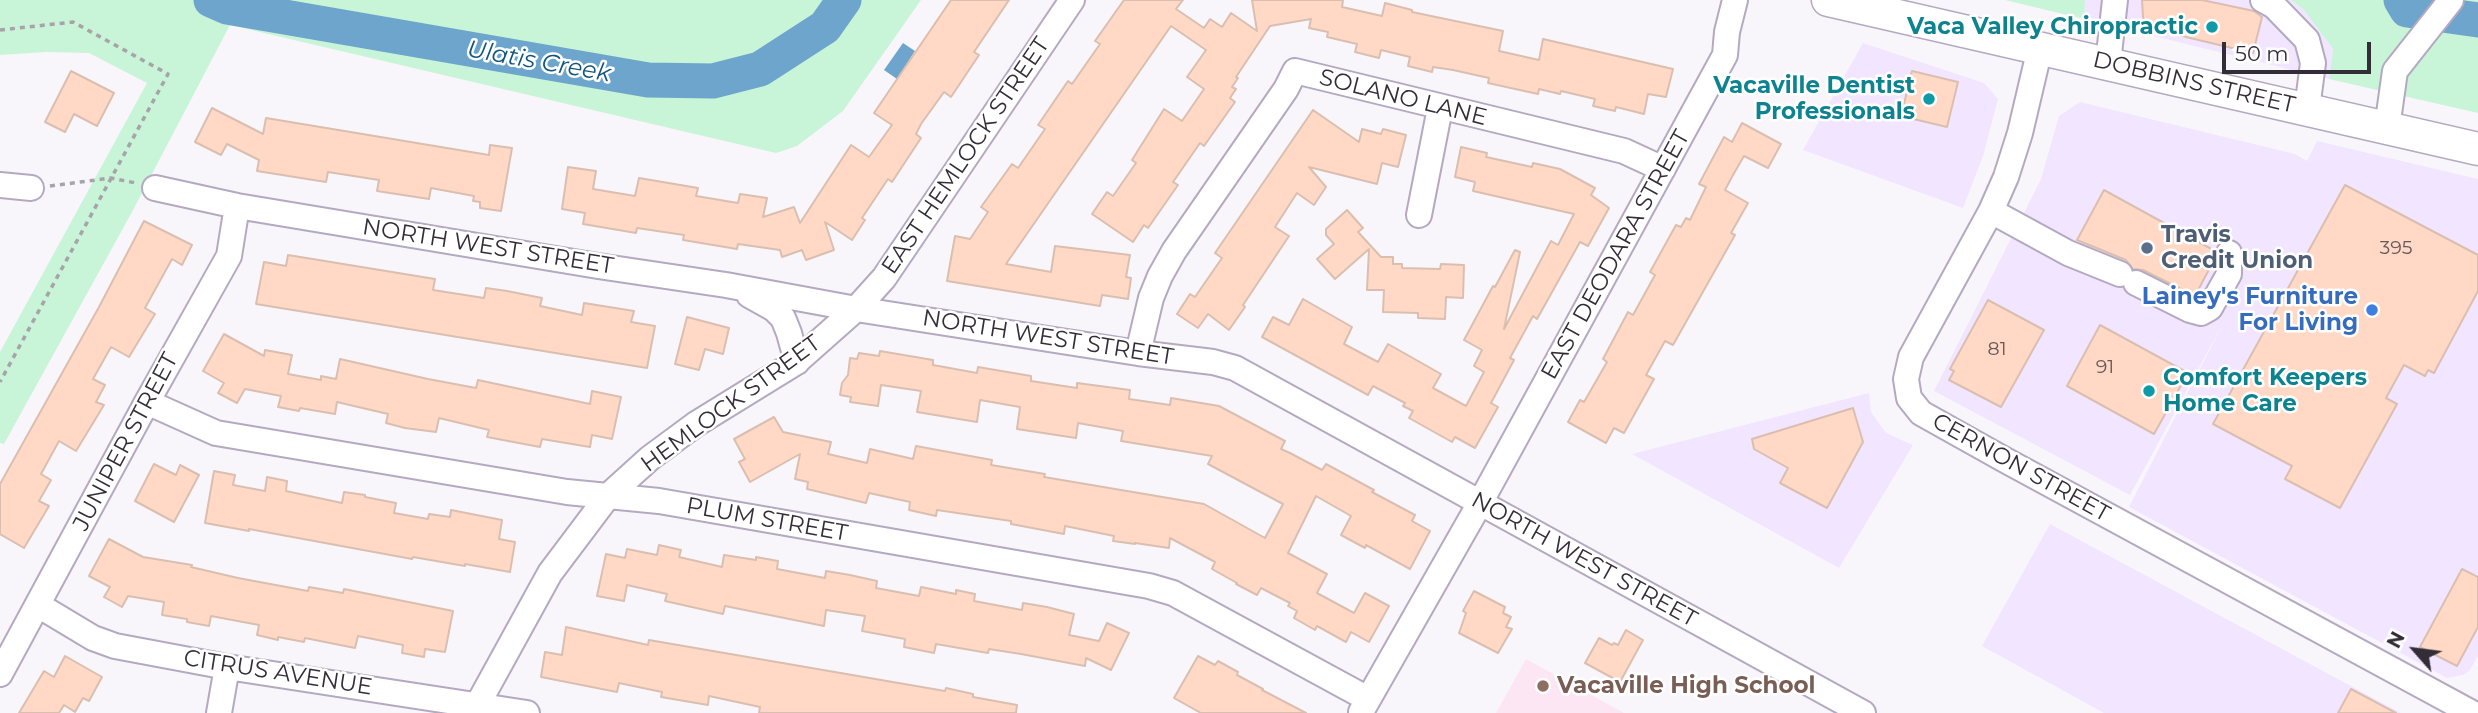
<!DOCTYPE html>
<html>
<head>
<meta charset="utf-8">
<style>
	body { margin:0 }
	#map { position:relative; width:2478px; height:713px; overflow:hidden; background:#f9f6fb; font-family:Montserrat,sans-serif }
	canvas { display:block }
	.north { position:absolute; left:2380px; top:615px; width:70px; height:70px; -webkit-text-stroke:5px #fff; paint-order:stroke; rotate:298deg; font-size:19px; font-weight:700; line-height:28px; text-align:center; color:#322d37 }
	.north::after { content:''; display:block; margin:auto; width:24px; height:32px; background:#322d37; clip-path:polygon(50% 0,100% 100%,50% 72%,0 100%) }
	.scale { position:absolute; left:2222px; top:42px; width:149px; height:32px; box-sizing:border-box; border:4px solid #322d37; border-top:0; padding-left:9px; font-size:21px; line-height:24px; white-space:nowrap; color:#322d37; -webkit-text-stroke:5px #fff; paint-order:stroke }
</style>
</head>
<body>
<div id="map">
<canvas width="2478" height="713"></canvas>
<div class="north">N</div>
<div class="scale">50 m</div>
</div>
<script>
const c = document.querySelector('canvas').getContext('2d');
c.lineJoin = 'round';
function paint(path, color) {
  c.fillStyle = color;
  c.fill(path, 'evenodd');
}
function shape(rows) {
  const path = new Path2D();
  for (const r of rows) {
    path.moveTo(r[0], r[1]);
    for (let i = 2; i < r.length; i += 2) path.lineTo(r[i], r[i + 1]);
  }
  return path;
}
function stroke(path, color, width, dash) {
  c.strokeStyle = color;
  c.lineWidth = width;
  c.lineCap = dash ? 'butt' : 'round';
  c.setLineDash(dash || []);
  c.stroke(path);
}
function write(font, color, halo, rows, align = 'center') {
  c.font = font + ' Montserrat,sans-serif';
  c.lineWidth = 5;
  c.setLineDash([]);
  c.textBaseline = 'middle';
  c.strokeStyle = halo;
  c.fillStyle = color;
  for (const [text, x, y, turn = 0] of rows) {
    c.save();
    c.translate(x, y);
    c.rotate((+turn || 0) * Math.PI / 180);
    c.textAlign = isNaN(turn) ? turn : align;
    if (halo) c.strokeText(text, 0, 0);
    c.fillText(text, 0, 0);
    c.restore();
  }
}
paint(shape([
	[2085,0,2291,0,2304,10,2333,49,2329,79,2084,19],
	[1863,43,1984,83,1998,99,1983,156,1963,208,1803,150],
	[2080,102,2295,154,2307,161,2317,141,2478,179,2478,656,2469,671,2463,675,2447,678,2129,507,2226,318,2130,495,1934,391,2041,179,2059,116],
	[1869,393,1871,412,1886,433,1913,445,1839,568,1632,454],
	[2050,524,2401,713,2104,713,1982,646]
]), '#f2e5ff');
paint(shape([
	[1526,659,1624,713,1496,713]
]), '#fde6f3');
paint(shape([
	[0,0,921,0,843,111,797,146,776,153,230,25,132,212,4,444,0,443,0,352,147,83,89,53,46,52,0,55],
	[2005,0,2085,0,2084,19],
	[2291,0,2478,0,2478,113,2329,79,2333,49,2304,10]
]), '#c8f4d7');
paint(shape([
	[903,43,915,51,897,79,884,70]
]), '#6da5cd');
stroke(shape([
	[211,0,227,7,648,80,713,81,760,69,825,27,844,0],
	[2401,0,2407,10,2478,20]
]), '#6da5cd', 35);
const building = shape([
	[951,0,1009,0,974,52,979,55,951,97,944,92,921,124,916,134,921,138,892,182,888,179,862,218,865,220,852,240,825,222,834,250,806,260,802,250,782,257,780,250,738,244,737,249,683,240,684,235,637,228,636,233,583,224,585,213,562,209,568,167,596,171,593,189,635,196,639,178,698,188,696,196,738,203,740,194,767,198,763,217,794,207,800,223,851,145,869,157,892,125,874,113,951,0],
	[1124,0,1183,0,1176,9,1204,28,1210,19,1222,27,1231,13,1257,31,1252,0,1343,0,1342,7,1382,16,1385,3,1412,10,1412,12,1503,31,1499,51,1539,60,1543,39,1673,69,1666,97,1648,94,1644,114,1616,107,1615,111,1593,106,1595,99,1561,91,1560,94,1539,89,1538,94,1488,83,1489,78,1453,70,1433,67,1432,72,1408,66,1410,57,1381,50,1379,58,1355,52,1357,44,1327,37,1328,32,1309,28,1311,19,1270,26,1236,77,1238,78,1232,87,1236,89,1230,98,1235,102,1204,146,1200,143,1173,182,1178,185,1148,228,1144,225,1133,242,1092,214,1107,192,1113,196,1136,163,1132,160,1164,109,1182,121,1204,89,1187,77,1206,50,1171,26,1006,264,1051,272,1055,246,1130,255,1126,277,1131,278,1128,299,1102,295,1100,306,947,281,955,236,970,239,988,212,981,207,1012,164,1018,168,1045,129,1038,125,1068,81,1072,84,1100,44,1095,41,1124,0],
	[2142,0,2202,0,2254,11,2262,17,2253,53,2165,32,2163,26,2147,28,2143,17,2142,0],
	[71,71,114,93,97,126,74,114,65,132,45,122,71,71],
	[1912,71,1958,82,1947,127,1901,116,1912,71],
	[212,108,263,134,266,118,489,155,490,145,512,148,501,211,480,208,480,202,473,201,474,196,431,188,429,199,377,191,379,180,328,172,326,182,257,171,259,160,227,144,221,155,195,142,212,108],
	[1313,110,1359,142,1362,129,1381,134,1383,129,1406,135,1398,167,1382,163,1377,184,1309,167,1326,187,1314,205,1297,193,1275,227,1289,236,1243,305,1245,307,1229,330,1208,314,1198,328,1177,314,1190,294,1195,297,1222,258,1215,253,1313,110],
	[1742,123,1781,144,1768,168,1744,156,1733,175,1725,190,1748,203,1731,233,1735,235,1673,345,1665,341,1646,375,1654,379,1624,433,1614,428,1606,443,1568,422,1580,400,1584,402,1607,362,1603,359,1628,312,1633,315,1655,275,1650,272,1676,225,1681,227,1686,218,1690,220,1706,187,1699,184,1724,137,1732,142,1742,123],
	[1461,147,1487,153,1486,157,1532,167,1533,163,1560,169,1595,188,1591,195,1609,208,1588,246,1580,242,1537,319,1533,316,1510,358,1514,360,1491,403,1498,407,1475,448,1455,437,1452,442,1409,418,1413,411,1403,406,1405,403,1373,386,1368,395,1262,337,1273,317,1289,325,1303,299,1352,327,1344,344,1378,362,1388,344,1441,374,1433,388,1466,406,1484,372,1474,366,1482,350,1464,340,1493,286,1495,287,1515,250,1520,252,1504,329,1551,241,1558,245,1574,214,1473,191,1475,182,1455,177,1461,147],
	[2345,185,2478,255,2478,291,2434,373,2428,370,2425,376,2404,365,2386,398,2397,404,2340,508,2285,479,2292,466,2213,424,2345,185],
	[2104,190,2215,251,2214,260,2195,296,2143,270,2133,269,2126,260,2077,240,2104,190],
	[1347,210,1363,228,1358,232,1381,257,1393,257,1393,264,1402,264,1402,268,1440,269,1441,264,1464,265,1463,298,1446,297,1445,319,1418,318,1418,313,1383,312,1384,290,1367,290,1369,249,1335,279,1317,259,1334,244,1326,235,1326,229,1347,210],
	[144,221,192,245,182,265,172,259,145,308,155,314,129,357,111,347,93,379,105,385,96,402,104,405,76,451,59,441,41,474,51,480,39,501,49,506,24,548,0,534,0,484,99,307,144,221],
	[288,255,435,279,433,290,484,298,486,288,507,291,542,298,540,306,582,315,584,303,634,311,631,322,655,326,647,368,256,304,264,262,286,266,288,255],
	[1988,300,2044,330,2001,407,1949,380,1954,371,1950,369,1988,300],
	[687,317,729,328,723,354,705,349,699,370,675,364,687,317],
	[2100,325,2188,373,2154,434,2067,386,2100,325],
	[224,334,264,356,265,350,292,355,288,374,321,380,321,376,336,379,340,359,428,379,476,388,478,380,590,404,592,391,621,397,612,439,592,435,590,447,542,439,540,447,487,437,489,430,439,418,436,432,405,428,386,423,388,414,337,402,335,414,300,408,299,411,278,407,281,396,245,389,237,403,218,393,224,383,203,371,224,334],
	[880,351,933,360,933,365,977,373,978,367,1031,376,1031,381,1077,388,1077,383,1130,390,1129,399,1170,405,1171,398,1219,406,1285,441,1281,449,1290,453,1322,470,1326,464,1374,490,1372,492,1415,515,1412,521,1430,531,1410,569,1366,545,1365,548,1341,535,1351,516,1316,496,1288,553,1327,574,1317,593,1354,613,1365,593,1389,606,1369,642,1351,632,1346,642,1317,626,1315,630,1294,618,1297,611,1288,606,1290,603,1261,588,1257,595,1236,584,1237,583,1212,569,1215,562,1170,538,1169,548,1135,543,1135,544,1113,541,1114,536,1065,526,1064,534,1011,524,1011,521,937,510,936,516,909,510,910,502,869,493,866,503,807,489,808,482,795,479,800,454,750,482,739,462,745,459,734,439,774,417,783,432,831,442,828,454,867,463,870,449,913,459,916,446,992,460,991,465,1045,474,1044,477,1204,504,1265,538,1283,504,1208,464,1212,456,1121,441,1123,431,1078,423,1076,438,1017,429,1020,407,980,400,977,422,917,412,921,391,881,385,878,406,850,402,851,397,840,395,842,383,848,375,850,358,857,359,859,353,879,356,880,351],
	[1853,408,1863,442,1827,508,1780,483,1788,468,1754,449,1752,439,1853,408],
	[154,464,176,475,180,465,199,475,174,522,135,501,154,464],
	[214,471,235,475,233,485,265,491,267,477,287,481,286,491,342,503,344,492,365,495,365,497,396,503,394,513,428,519,429,514,450,517,451,510,502,520,499,539,515,542,510,572,465,564,465,566,413,557,412,559,249,529,249,531,205,523,214,471],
	[109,539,143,557,192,565,191,567,238,578,308,591,309,587,343,593,344,589,453,611,445,652,425,649,424,657,402,653,403,645,358,636,355,648,305,638,304,642,278,637,278,640,257,635,259,625,211,616,209,626,187,622,187,619,162,615,164,602,128,596,122,607,104,597,110,587,89,576,109,539],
	[659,545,681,550,679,557,722,567,724,555,756,560,756,557,778,561,777,569,825,578,826,571,850,575,877,581,876,588,919,596,921,587,956,594,956,590,975,594,974,601,1022,610,1023,603,1047,607,1074,614,1069,635,1099,641,1107,623,1129,633,1111,670,1086,658,1085,666,1021,654,989,649,988,653,936,644,934,653,904,647,905,639,862,631,865,616,826,610,824,626,725,606,723,614,665,601,667,594,627,585,624,601,597,596,606,554,625,558,627,549,657,555,659,545],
	[2462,569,2478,577,2478,627,2457,666,2420,647,2462,569],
	[1474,591,1505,607,1503,613,1511,617,1506,627,1512,629,1498,653,1459,633,1466,613,1463,611,1474,591],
	[566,627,648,645,649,640,945,691,946,688,973,694,973,697,1017,705,1016,713,759,713,760,707,709,696,708,705,661,697,662,692,619,683,617,692,541,677,545,652,562,655,566,627],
	[1626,630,1643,640,1620,682,1585,663,1599,638,1612,645,1614,643,1618,645,1626,630],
	[65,656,102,677,89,701,83,698,75,712,64,705,59,713,19,713,44,671,54,677,65,656],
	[1198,656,1215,665,1218,661,1238,672,1237,675,1263,689,1262,690,1306,713,1201,713,1174,698,1198,656],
	[2351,689,2396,713,2338,713,2351,689]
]);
paint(building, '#ffd9c5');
stroke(building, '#dabfb1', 2);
const minor = shape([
	[2263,0,2274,6,2307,40,2313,63,2307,109],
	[2040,48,2020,133,2006,177,1991,211,1911,357,1906,379,1909,398,1921,413,2005,460,2472,713],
	[2108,63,2115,0],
	[2387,128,2395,71,2451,0],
	[0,185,31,188],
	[155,188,237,206,598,266,726,285,856,309,1138,353,1213,362,1235,368,1863,713],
	[1991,211,2068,253,2120,274],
	[1419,215,1440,108],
	[2136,283,2190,310,2201,313,2210,308,2229,274,2229,253],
	[749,295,774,309,783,318,789,333,797,362],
	[1138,353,1151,298,1160,276,1174,251,1286,89,1295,71,1624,151,1663,169],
	[147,402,216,433,567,492,659,501,1149,586,1173,593,1368,699],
	[38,605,93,638,115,646,227,667,527,713],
	[0,674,147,402,229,256,237,206],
	[1361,712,1480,503,1725,55,1727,32,1735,0],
	[219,713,227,667],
	[473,713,550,573,608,496,650,458,696,424,795,363,856,309,884,278,1072,0]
]);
const major = shape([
	[1828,0,2478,149]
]);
stroke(minor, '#b5a9c1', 28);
stroke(major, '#b5a9c1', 35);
stroke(shape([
	[0,30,73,22,168,74,0,382],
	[50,186,111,178,136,183]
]), '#a7a3aa', 3.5, [5, 5]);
stroke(minor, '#fff', 24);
stroke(major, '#fff', 32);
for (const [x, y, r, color] of [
	[2212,27,7,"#0f9aa8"],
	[1929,99,7,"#0f9aa8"],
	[2147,248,7,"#5c6f8a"],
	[2372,310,7,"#3f7fe0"],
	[2149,391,7,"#0f9aa8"],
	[1543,686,7,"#8d6e63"]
]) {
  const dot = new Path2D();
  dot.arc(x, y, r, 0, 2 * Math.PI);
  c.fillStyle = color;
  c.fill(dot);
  stroke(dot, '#fff', 2.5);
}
write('19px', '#65585a', null, [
	["395",2396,248],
	["81",1997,349],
	["91",2105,367]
]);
write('bold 23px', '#0d838f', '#fff', [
	["Vaca Valley Chiropractic",2198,27],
	["Vacaville Dentist",1915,86],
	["Professionals",1915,112],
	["Comfort Keepers",2163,378,"left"],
	["Home Care",2163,404,"left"]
], 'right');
write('23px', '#322d37', '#fff', [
	["DOBBINS STREET",2194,83,13],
	["SOLANO LANE",1403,98,14],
	["EAST HEMLOCK STREET",966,156,-56],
	["NORTH WEST STREET",488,247,9],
	["EAST DEODARA STREET",1616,255,-61],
	["NORTH WEST STREET",1048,338,9],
	["HEMLOCK STREET",731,404,-36],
	["JUNIPER STREET",126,442,-62],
	["CERNON STREET",2021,468,29],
	["PLUM STREET",767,520,10],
	["NORTH WEST STREET",1584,560,29],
	["CITRUS AVENUE",278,673,9]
]);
write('bold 23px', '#4e5e75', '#fff', [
	["Travis",2161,235],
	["Credit Union",2161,261]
], 'left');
write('bold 23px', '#366cbe', '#fff', [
	["Lainey's Furniture",2358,297],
	["For Living",2358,323]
], 'right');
write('bold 23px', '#785e54', '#fff', [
	["Vacaville High School",1557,686]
], 'left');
write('italic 24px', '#11547c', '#fff', [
	["Ulatis Creek",539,62,10]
]);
</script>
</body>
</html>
